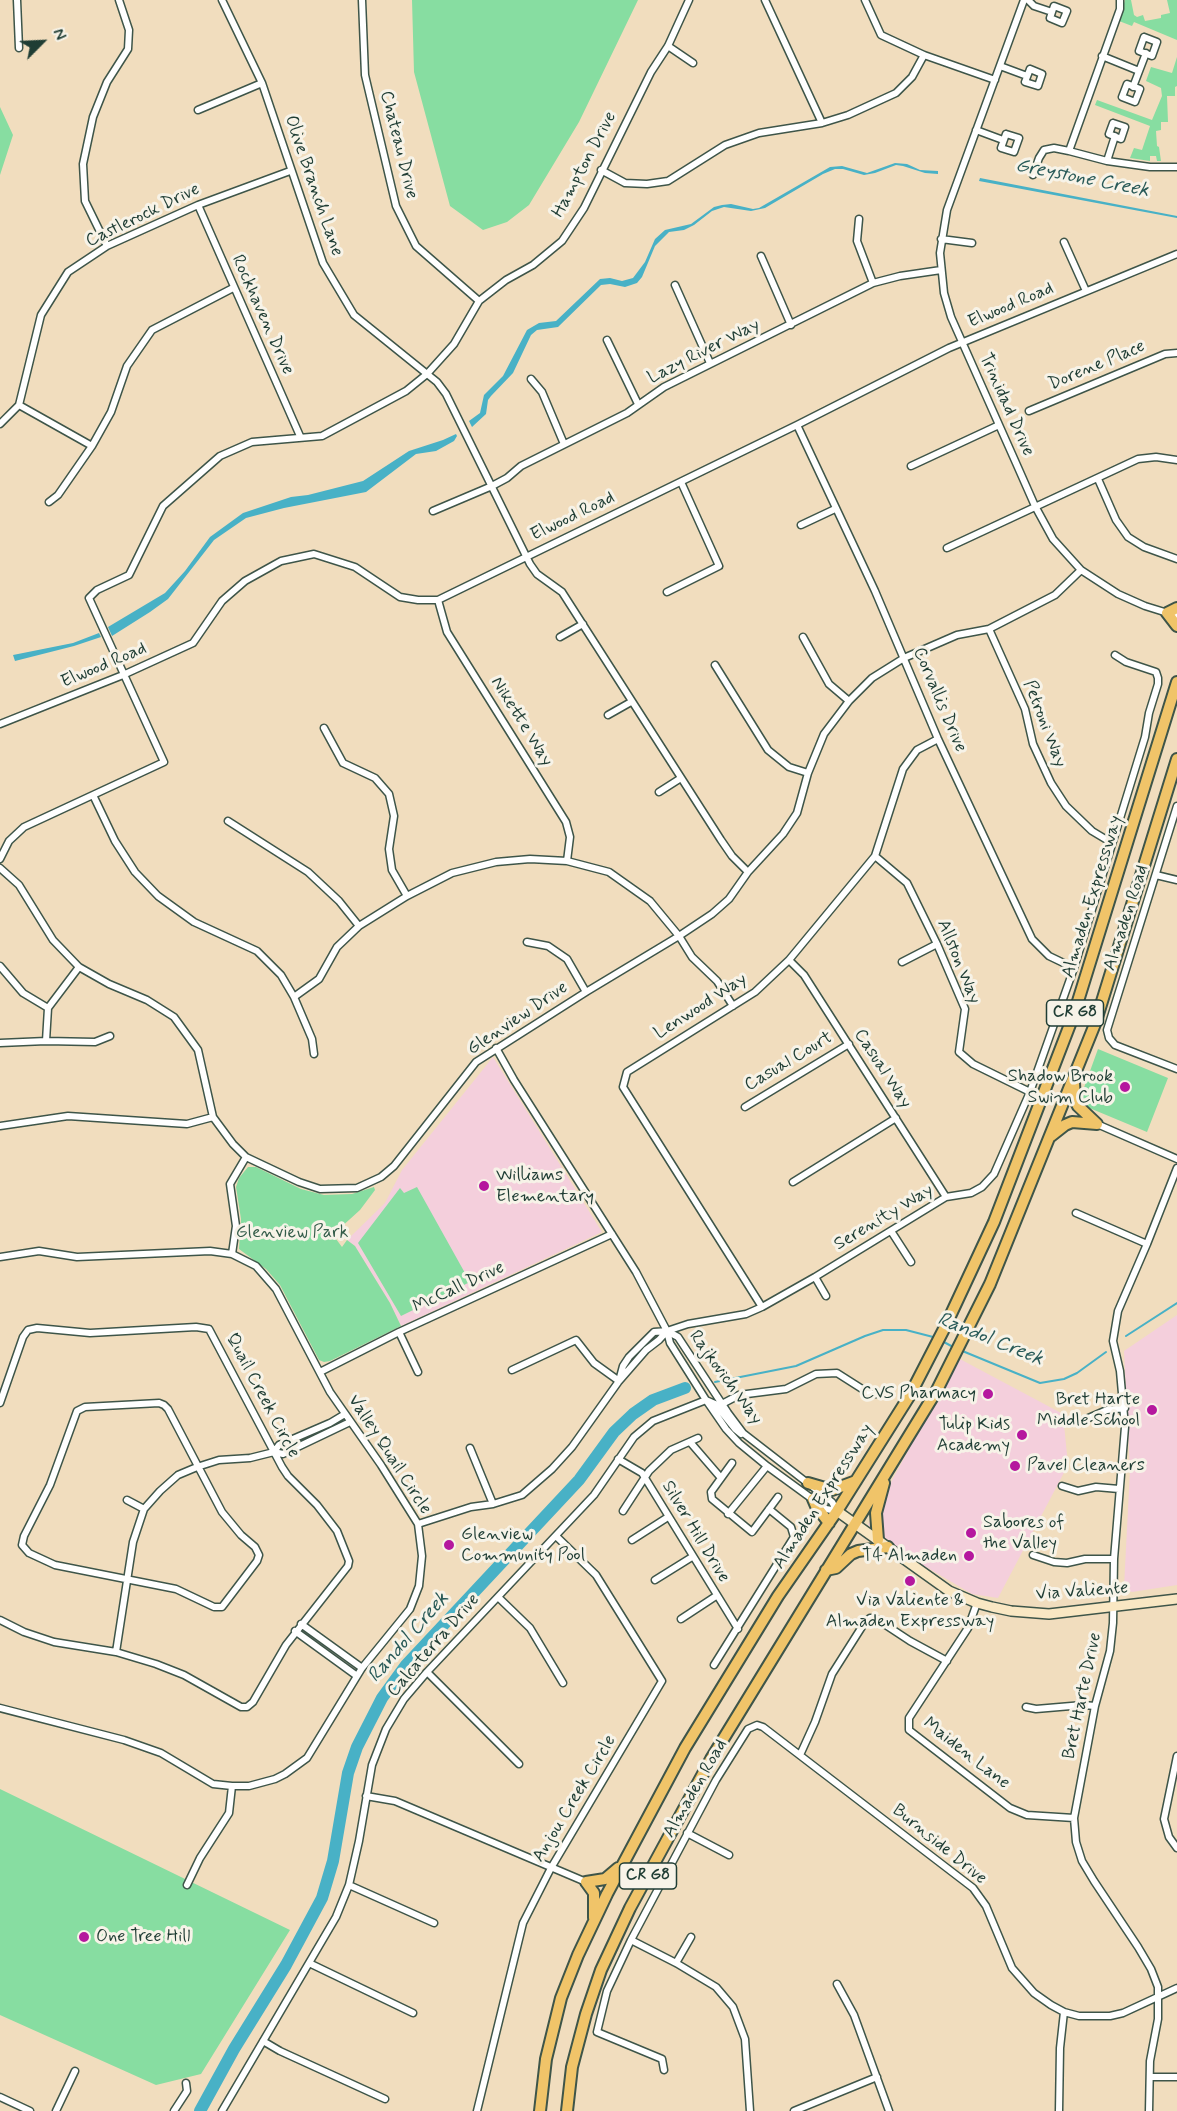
<!DOCTYPE html>
<html>
<head>
<meta charset="utf-8">
<style>
	body { margin:0 }
	#map { position:relative; width:1177px; height:2111px; overflow:hidden; background:#f1ddbe; font-family:Mynerve,sans-serif }
	canvas { display:block }
	.north { position:absolute; left:12px; top:12px; width:60px; height:60px; -webkit-text-stroke:4px #f7f3e8; paint-order:stroke; rotate:66deg; font-size:16px; font-weight:700; line-height:24px; text-align:center; color:#1f3d34 }
	.north::after { content:''; display:block; margin:auto; width:21px; height:27px; background:#1f3d34; clip-path:polygon(50% 0,100% 100%,50% 72%,0 100%) }
</style>
</head>
<body>
<div id="map">
<canvas width="1177" height="2111"></canvas>
<div class="north">N</div>
</div>
<script>
const c = document.querySelector('canvas').getContext('2d');
c.lineJoin = 'round';
function paint(path, color) {
  c.fillStyle = color;
  c.fill(path, 'evenodd');
}
function shape(rows) {
  const path = new Path2D();
  for (const r of rows) {
    path.moveTo(r[0], r[1]);
    for (let i = 2; i < r.length; i += 2) path.lineTo(r[i], r[i + 1]);
  }
  return path;
}
function stroke(path, color, width, dash) {
  c.strokeStyle = color;
  c.lineWidth = width;
  c.lineCap = dash ? 'butt' : 'round';
  c.setLineDash(dash || []);
  c.stroke(path);
}
function write(font, color, halo, rows, align = 'center') {
  c.font = font + ' Mynerve,sans-serif';
  c.lineWidth = 6;
  c.setLineDash([]);
  c.textBaseline = 'middle';
  c.strokeStyle = halo;
  c.fillStyle = color;
  for (const [text, x, y, turn = 0] of rows) {
    c.save();
    c.translate(x, y);
    c.rotate((+turn || 0) * Math.PI / 180);
    c.textAlign = isNaN(turn) ? turn : align;
    if (halo) c.strokeText(text, 0, 0);
    c.fillText(text, 0, 0);
    c.restore();
  }
}
paint(shape([
	[493,1057,602,1232,401,1326,390,1303,355,1246,347,1240,385,1203,402,1170],
	[1177,1315,1177,1585,1132,1592,1126,1590,1124,1587,1130,1470,1124,1351],
	[958,1358,1063,1414,1068,1465,998,1598,972,1594,916,1561,868,1525]
]), '#f4cfdc');
paint(shape([
	[412,0,638,0,579,122,529,205,507,222,483,230,450,206,414,72],
	[1125,0,1131,0,1134,15,1137,17,1143,15,1145,21,1161,18,1161,15,1170,13,1167,0,1177,0,1177,40,1134,22,1132,26,1119,21],
	[1177,57,1177,86,1175,87,1175,96,1167,96,1168,122,1161,122,1161,130,1156,131,1157,146,1159,147,1161,161,1157,161,1156,156,1150,156,1150,161,1130,158,1134,148,1142,150,1150,126,1095,105,1097,100,1152,120,1162,96,1161,88,1146,81,1151,67,1172,73],
	[0,107,13,135,0,175],
	[1098,1049,1168,1078,1147,1132,1087,1107,1081,1096],
	[248,1167,256,1167,301,1189,324,1195,352,1194,374,1187,375,1190,360,1210,339,1229,336,1239,342,1247,347,1240,355,1246,390,1303,401,1326,330,1361,324,1362,319,1360,280,1285,266,1269,239,1249,241,1219,236,1187,239,1178],
	[417,1187,470,1282,401,1316,358,1243,400,1188,404,1193],
	[0,1789,290,1930,201,2074,156,2085,0,2015]
]), '#87dda1');
paint(shape([
	[895,163,907,164,920,170,938,171,938,174,925,173,903,166,896,165,875,173,864,175,843,169,835,169,823,174,765,208,751,211,724,207,712,211,694,225,684,230,669,232,655,246,642,277,637,283,625,287,610,284,601,285,558,327,537,330,531,335,513,373,491,396,488,400,486,414,472,427,469,421,480,413,484,395,503,376,527,330,539,323,556,321,600,279,610,278,622,281,633,278,645,262,655,239,665,230,691,224,714,207,722,205,731,204,753,209,759,208,830,167,842,166,867,173],
	[980,178,1177,216,1177,218,979,181],
	[456,434,457,436,454,441,436,451,416,454,366,492,284,508,246,518,214,540,168,599,150,612,112,636,108,627,165,593,185,571,210,537,243,513,291,497,308,495,363,481,409,451,443,440],
	[99,633,101,637,74,646,15,661,13,655,73,643]
]), '#48b1c6');
stroke(shape([
	[1126,1336,1177,1303],
	[942,1341,955,1348],
	[960,1350,1040,1383,1064,1379,1077,1373,1106,1352],
	[715,1382,796,1366,865,1336,883,1330,906,1330,937,1338]
]), '#48b1c6', 2);
stroke(shape([
	[200,2111,234,2049,286,1965,322,1898,333,1861,348,1773,357,1747,382,1698,406,1665,579,1480,614,1432,633,1414,653,1400,685,1388]
]), '#48b1c6', 12);
const street = shape([
	[17,0,19,48],
	[222,0,262,83,323,263,354,315,437,382,446,394,530,564,537,574,562,592,721,840,732,856,748,872],
	[362,0,365,75,396,206,416,246,479,301],
	[765,0,822,123],
	[865,0,881,35,924,55,995,80],
	[1024,0,947,210,940,253,944,293,951,317,1016,463,1035,506,1053,539,1081,570,1118,594,1145,606,1177,616],
	[1028,0,1034,6,1052,12,1054,6,1067,11,1062,23,1050,18,1052,12],
	[1120,0,1120,9,1069,151,1107,161,1150,167,1177,167],
	[1144,37,1157,42,1152,56,1139,51,1144,37],
	[668,46,693,63],
	[1102,56,1139,71],
	[1000,66,1027,76],
	[1030,69,1042,74,1038,86,1025,82,1030,69],
	[1127,84,1140,89,1135,102,1122,97,1127,84],
	[1133,87,1146,53],
	[198,110,262,83],
	[1113,123,1125,127,1121,139,1109,134,1113,123],
	[976,130,1003,140],
	[1006,134,1019,138,1014,152,1001,148,1006,134],
	[1107,161,1115,136],
	[601,170,625,183,647,184,668,181,725,145,759,133,822,123,848,115,896,93,912,77,924,55],
	[1033,175,1039,158,1044,150,1054,148,1069,151],
	[198,205,300,436],
	[859,219,857,241,873,283],
	[941,239,972,243],
	[1064,242,1086,291],
	[107,246,85,201,83,164,93,117,107,82,128,49,129,30,119,0],
	[761,256,791,325],
	[675,285,710,363],
	[607,340,638,404],
	[531,379,542,392,564,444],
	[19,405,92,446],
	[1029,411,1165,354,1177,353],
	[0,424,19,405,41,315,68,272,107,246,198,205,290,171],
	[797,425,875,591,938,739,1032,939,1049,956,1074,968],
	[911,466,999,425],
	[1098,479,1116,520,1128,537,1144,547,1177,559],
	[49,502,58,495,92,446,111,412,127,366,152,330,233,288],
	[433,511,492,486,507,478,521,466,627,413,664,387,873,283,900,276,941,270],
	[801,525,835,509],
	[947,548,1138,459,1156,457,1177,460],
	[667,592,719,566,681,482],
	[438,600,447,632,566,822,570,837,567,861],
	[989,629,1025,709,1033,744,1051,783,1066,806,1092,831,1112,843],
	[560,637,583,624],
	[803,637,829,684,849,701],
	[715,665,768,750,789,767,808,773],
	[608,715,631,702],
	[0,724,123,675,193,643,222,601,245,581,281,561,314,554,355,567,400,597,418,600,438,600,797,425,949,348,1177,254],
	[324,728,343,763,375,778,389,794,394,816,389,849,392,870,407,896],
	[659,792,681,778],
	[93,795,115,841,135,872,158,896,194,922,257,951,281,975,294,997,312,1039,314,1054],
	[1177,806,1107,1030,1109,1038,1115,1045,1177,1069],
	[228,821,308,872,339,901,359,926],
	[875,856,907,883,937,944,965,1009,959,1052,973,1064,1030,1092],
	[0,859,9,841,24,827,164,762,89,598,97,590,129,575,163,506,220,456,252,442,322,436,406,391,427,374,454,344,479,301,506,280,533,265,562,241,584,208,651,72,668,46,689,0],
	[0,868,19,885,53,940,79,967,109,984,147,1000,174,1017,198,1050,213,1117,233,1144,246,1157,299,1182,320,1189,357,1188,381,1177,394,1166,476,1062,586,992,679,936,712,914,729,899,748,872,783,834,797,813,808,773,824,734,849,701,872,678,904,658,957,635,989,629,1055,595,1081,570],
	[1156,875,1177,880],
	[527,942,548,946,567,959,586,992],
	[789,960,804,975,946,1197],
	[902,962,937,944],
	[0,966,23,993,48,1008],
	[294,997,319,979,337,947,359,926,407,896,452,873,496,862,530,859,567,861,609,872,650,901,679,936,692,957,717,981,733,1006],
	[46,1041,95,1042,110,1036],
	[0,1043,46,1041,48,1008,79,967],
	[496,1048,514,1080,636,1272,667,1331,670,1343,706,1400,726,1429,739,1443,767,1466,826,1509,837,1511],
	[745,1107,849,1044],
	[1097,1124,1177,1159],
	[0,1126,68,1116,187,1124,213,1117],
	[793,1182,896,1118],
	[1076,1213,1147,1244],
	[891,1231,911,1262],
	[232,1254,236,1226,230,1184,246,1157],
	[0,1257,39,1251,77,1257,210,1251,232,1254,256,1266,276,1289,330,1392,381,1465,418,1524,422,1556,419,1586,410,1609,362,1668,307,1758,285,1774,275,1779,249,1786,232,1786,213,1784,161,1753,124,1740,0,1708],
	[815,1277,826,1296],
	[762,1307,623,1087,627,1072,755,992,789,960,875,856,903,769,917,750,938,739],
	[667,1331,678,1337,728,1413,743,1433,832,1502,837,1511],
	[399,1332,418,1372],
	[512,1370,576,1340,594,1363,619,1381],
	[320,1372,399,1332,612,1234],
	[619,1381,623,1366,629,1357,654,1332,667,1331,688,1324,746,1314,762,1307,815,1277,946,1197,971,1193,982,1187,994,1174,1030,1092,1074,968,1145,737,1149,713,1158,684,1158,678,1156,672,1126,662,1115,655],
	[706,1400,715,1404,735,1429,741,1434],
	[0,1403,23,1337,28,1330,37,1328,90,1333,196,1327,209,1329,282,1467,288,1476,317,1505,337,1531,349,1561,348,1566,286,1645,253,1702,247,1707,241,1707,184,1675,156,1664,116,1652,54,1642,24,1632,0,1620],
	[159,1403,164,1405,168,1409,222,1512,241,1535,255,1547,259,1555,257,1561,222,1607,214,1607,176,1589,55,1565,29,1553,22,1545,24,1536,50,1485,77,1411,85,1407,159,1403],
	[722,1404,739,1395,786,1389,816,1374,837,1373,870,1394,882,1394],
	[1069,1421,1084,1420,1107,1410,1125,1408],
	[690,1442,721,1478],
	[470,1448,493,1504],
	[274,1452,279,1445,330,1423,345,1414],
	[618,1459,642,1473,738,1629],
	[732,1463,711,1492,712,1499,752,1532,778,1497],
	[1062,1486,1078,1491,1096,1487,1119,1489],
	[127,1500,144,1509],
	[623,1511,649,1471,671,1450,698,1438],
	[728,1514,767,1466],
	[418,1524,471,1507,493,1504,522,1495,552,1469,572,1447,619,1381,646,1350,659,1340,667,1331],
	[632,1540,668,1517],
	[1033,1555,1054,1562,1067,1563,1085,1559,1114,1559],
	[655,1580,692,1557],
	[498,1597,530,1628,563,1683],
	[977,1603,968,1628,909,1718,909,1730,1010,1808,1027,1815,1074,1818],
	[681,1619,716,1596],
	[301,1624,362,1668],
	[295,1631,357,1676],
	[116,1652,133,1542,144,1509,160,1491,178,1475,197,1467,219,1460,250,1458,274,1452,283,1454,350,1422],
	[714,1665,794,1537,791,1527,769,1509],
	[427,1672,519,1764],
	[1026,1707,1036,1709,1083,1705,1095,1706],
	[800,1755,815,1722,832,1674,865,1622,870,1618,875,1618,910,1641,947,1661],
	[1177,1756,1164,1819,1169,1837,1177,1848],
	[366,1796,395,1801,586,1882],
	[687,1833,729,1855],
	[187,1885,200,1858,229,1813,232,1786],
	[349,1885,434,1923],
	[631,1940,676,1963,716,1987,733,2007,745,2039,750,2111],
	[309,1963,413,2013],
	[676,1963,691,1937],
	[837,1984,854,2015,889,2111],
	[263,2041,280,2051,385,2099],
	[664,2070,662,2059,597,2032,607,1991,631,1940,716,1780,748,1729,757,1725,763,1727,973,1888,986,1906,1012,1968,1034,1993,1051,2005,1064,2012,1079,2016,1110,2016,1123,2013,1177,1988],
	[1150,2077,1177,2077],
	[0,2097,30,2111],
	[56,2111,75,2071],
	[174,2111,187,2091,186,2083],
	[222,2111,336,1917,349,1885,359,1841,372,1765,386,1729,404,1699,427,1672,594,1495,634,1437,653,1421,706,1400],
	[477,2111,523,1923,551,1868,662,1681,596,1575,556,1536],
	[794,2111,877,2077],
	[1059,2111,1060,2048,1064,2012],
	[1149,2111,1150,2061,1158,2019,1158,1987,1151,1969,1138,1947,1094,1881,1082,1861,1076,1842,1074,1818,1095,1706,1110,1651,1113,1623,1114,1559,1125,1427,1120,1371,1113,1341,1118,1311,1147,1244,1177,1168]
]);
const secondary = shape([
	[837,1511,949,1591,977,1603,992,1607,1011,1611,1049,1614,1177,1599]
]);
const primary = shape([
	[1177,608,1167,613,1177,626],
	[1074,1083,1075,1100,1078,1106,1097,1124],
	[1051,1136,1065,1125,1072,1122,1097,1124],
	[808,1483,832,1490,856,1481],
	[813,1499,816,1506,829,1523],
	[878,1540,876,1513,884,1483],
	[826,1570,836,1568,851,1554,858,1551,888,1547],
	[586,1882,605,1879,618,1868],
	[586,1882,594,1893,594,1918],
	[540,2111,546,2059,561,1998,578,1955,607,1894,685,1748,778,1596,837,1511,910,1395,945,1327,994,1222,1074,1014,1177,682],
	[567,2111,572,2067,586,2014,601,1970,630,1908,711,1759,937,1390,990,1284,1095,1024,1177,759]
]);
stroke(street, '#3e5549', 9);
stroke(secondary, '#3e5549', 12);
stroke(primary, '#3e5549', 14);
stroke(street, '#fff', 6);
stroke(secondary, '#f9e7c3', 9);
stroke(primary, '#f0c469', 10);
for (const [x, y, r, color] of [
	[1125,1087,6,"#b5179e"],
	[484,1186,6,"#b5179e"],
	[988,1394,6,"#b5179e"],
	[1152,1410,6,"#b5179e"],
	[1022,1435,6,"#b5179e"],
	[1015,1466,6,"#b5179e"],
	[971,1533,6,"#b5179e"],
	[449,1545,6,"#b5179e"],
	[969,1556,6,"#b5179e"],
	[910,1581,6,"#b5179e"],
	[84,1937,6,"#b5179e"]
]) {
  const dot = new Path2D();
  dot.arc(x, y, r, 0, 2 * Math.PI);
  c.fillStyle = color;
  c.fill(dot);
  stroke(dot, '#f7f3e8', 2);
}
for (const [x, y, w] of [
	[1075,1013,57],
	[648,1876,57]
]) {
  const box = new Path2D();
  box.roundRect(x - w / 2, y - 13, w, 26, 4.5);
  c.fillStyle = '#f7f3e8';
  c.fill(box);
  stroke(box, '#1f3d34', 1.5);
}
write('bold 16px', '#1f3d34', null, [
	["CR G8",1075,1013],
	["CR G8",648,1876]
]);
write('18px', '#1f3d34', '#f7f3e8', [
	["Chateau Drive",398,145,76],
	["Hampton Drive",585,165,-62],
	["Olive Branch Lane",313,186,71],
	["Castlerock Drive",143,216,-26],
	["Elwood Road",1011,306,-23],
	["Rockhaven Drive",262,315,66],
	["Lazy River Way",704,352,-27],
	["Dorene Place",1097,366,-23],
	["Trinidad Drive",1006,405,66],
	["Elwood Road",573,517,-26],
	["Elwood Road",104,666,-23],
	["Corvallis Drive",939,700,67],
	["Nikette Way",521,722,58],
	["Petroni Way",1044,724,69],
	["Almaden Expressway",1093,897,-73],
	["Almaden Road",1127,918,-72],
	["Allston Way",958,962,68],
	["Lenwood Way",701,1007,-33],
	["Glenview Drive",518,1019,-34],
	["Casual Court",789,1062,-31],
	["Casual Way",882,1069,57],
	["Serenity Way",884,1218,-31],
	["McCall Drive",459,1288,-25],
	["Rajkovich Way",725,1378,54],
	["Quail Creek Circle",262,1396,62],
	["Valley Quail Circle",389,1455,57],
	["Almaden Expressway",824,1497,-57],
	["Silver Hill Drive",695,1532,59],
	["Via Valiente",1082,1592,-4],
	["Calcaterra Drive",434,1646,-49],
	["Bret Harte Drive",1083,1696,-78],
	["Maiden Lane",966,1754,38],
	["Almaden Road",696,1789,-60],
	["Anjou Creek Circle",575,1799,-59],
	["Burnside Drive",939,1845,39]
]);
write('18px', '#1f3d34', '#f7f3e8', [
	["Shadow Brook",1113,1077],
	["Swim Club",1113,1098],
	["Williams",496,1176,"left"],
	["Elementary",496,1197,"left"],
	["CVS Pharmacy",976,1394],
	["Bret Harte",1140,1400],
	["Middle School",1140,1421],
	["Tulip Kids",1010,1425],
	["Academy",1010,1446],
	["Pavel Cleaners",1027,1466,"left"],
	["Sabores of",983,1523,"left"],
	["the Valley",983,1544,"left"],
	["Glenview",461,1535,"left"],
	["Community Pool",461,1556,"left"],
	["T4 Almaden",957,1556],
	["Via Valiente &",910,1601,"center"],
	["Almaden Expressway",910,1622,"center"],
	["One Tree Hill",96,1937,"left"]
], 'right');
write('18px', '#345d4a', '#f7f3e8', [
	["Glenview Park",292,1233]
]);
write('italic 20px', '#295a58', '#f7f3e8', [
	["Greystone Creek",1082,179,11],
	["Randol Creek",990,1340,22],
	["Randol Creek",409,1638,-49]
]);
</script>
</body>
</html>
